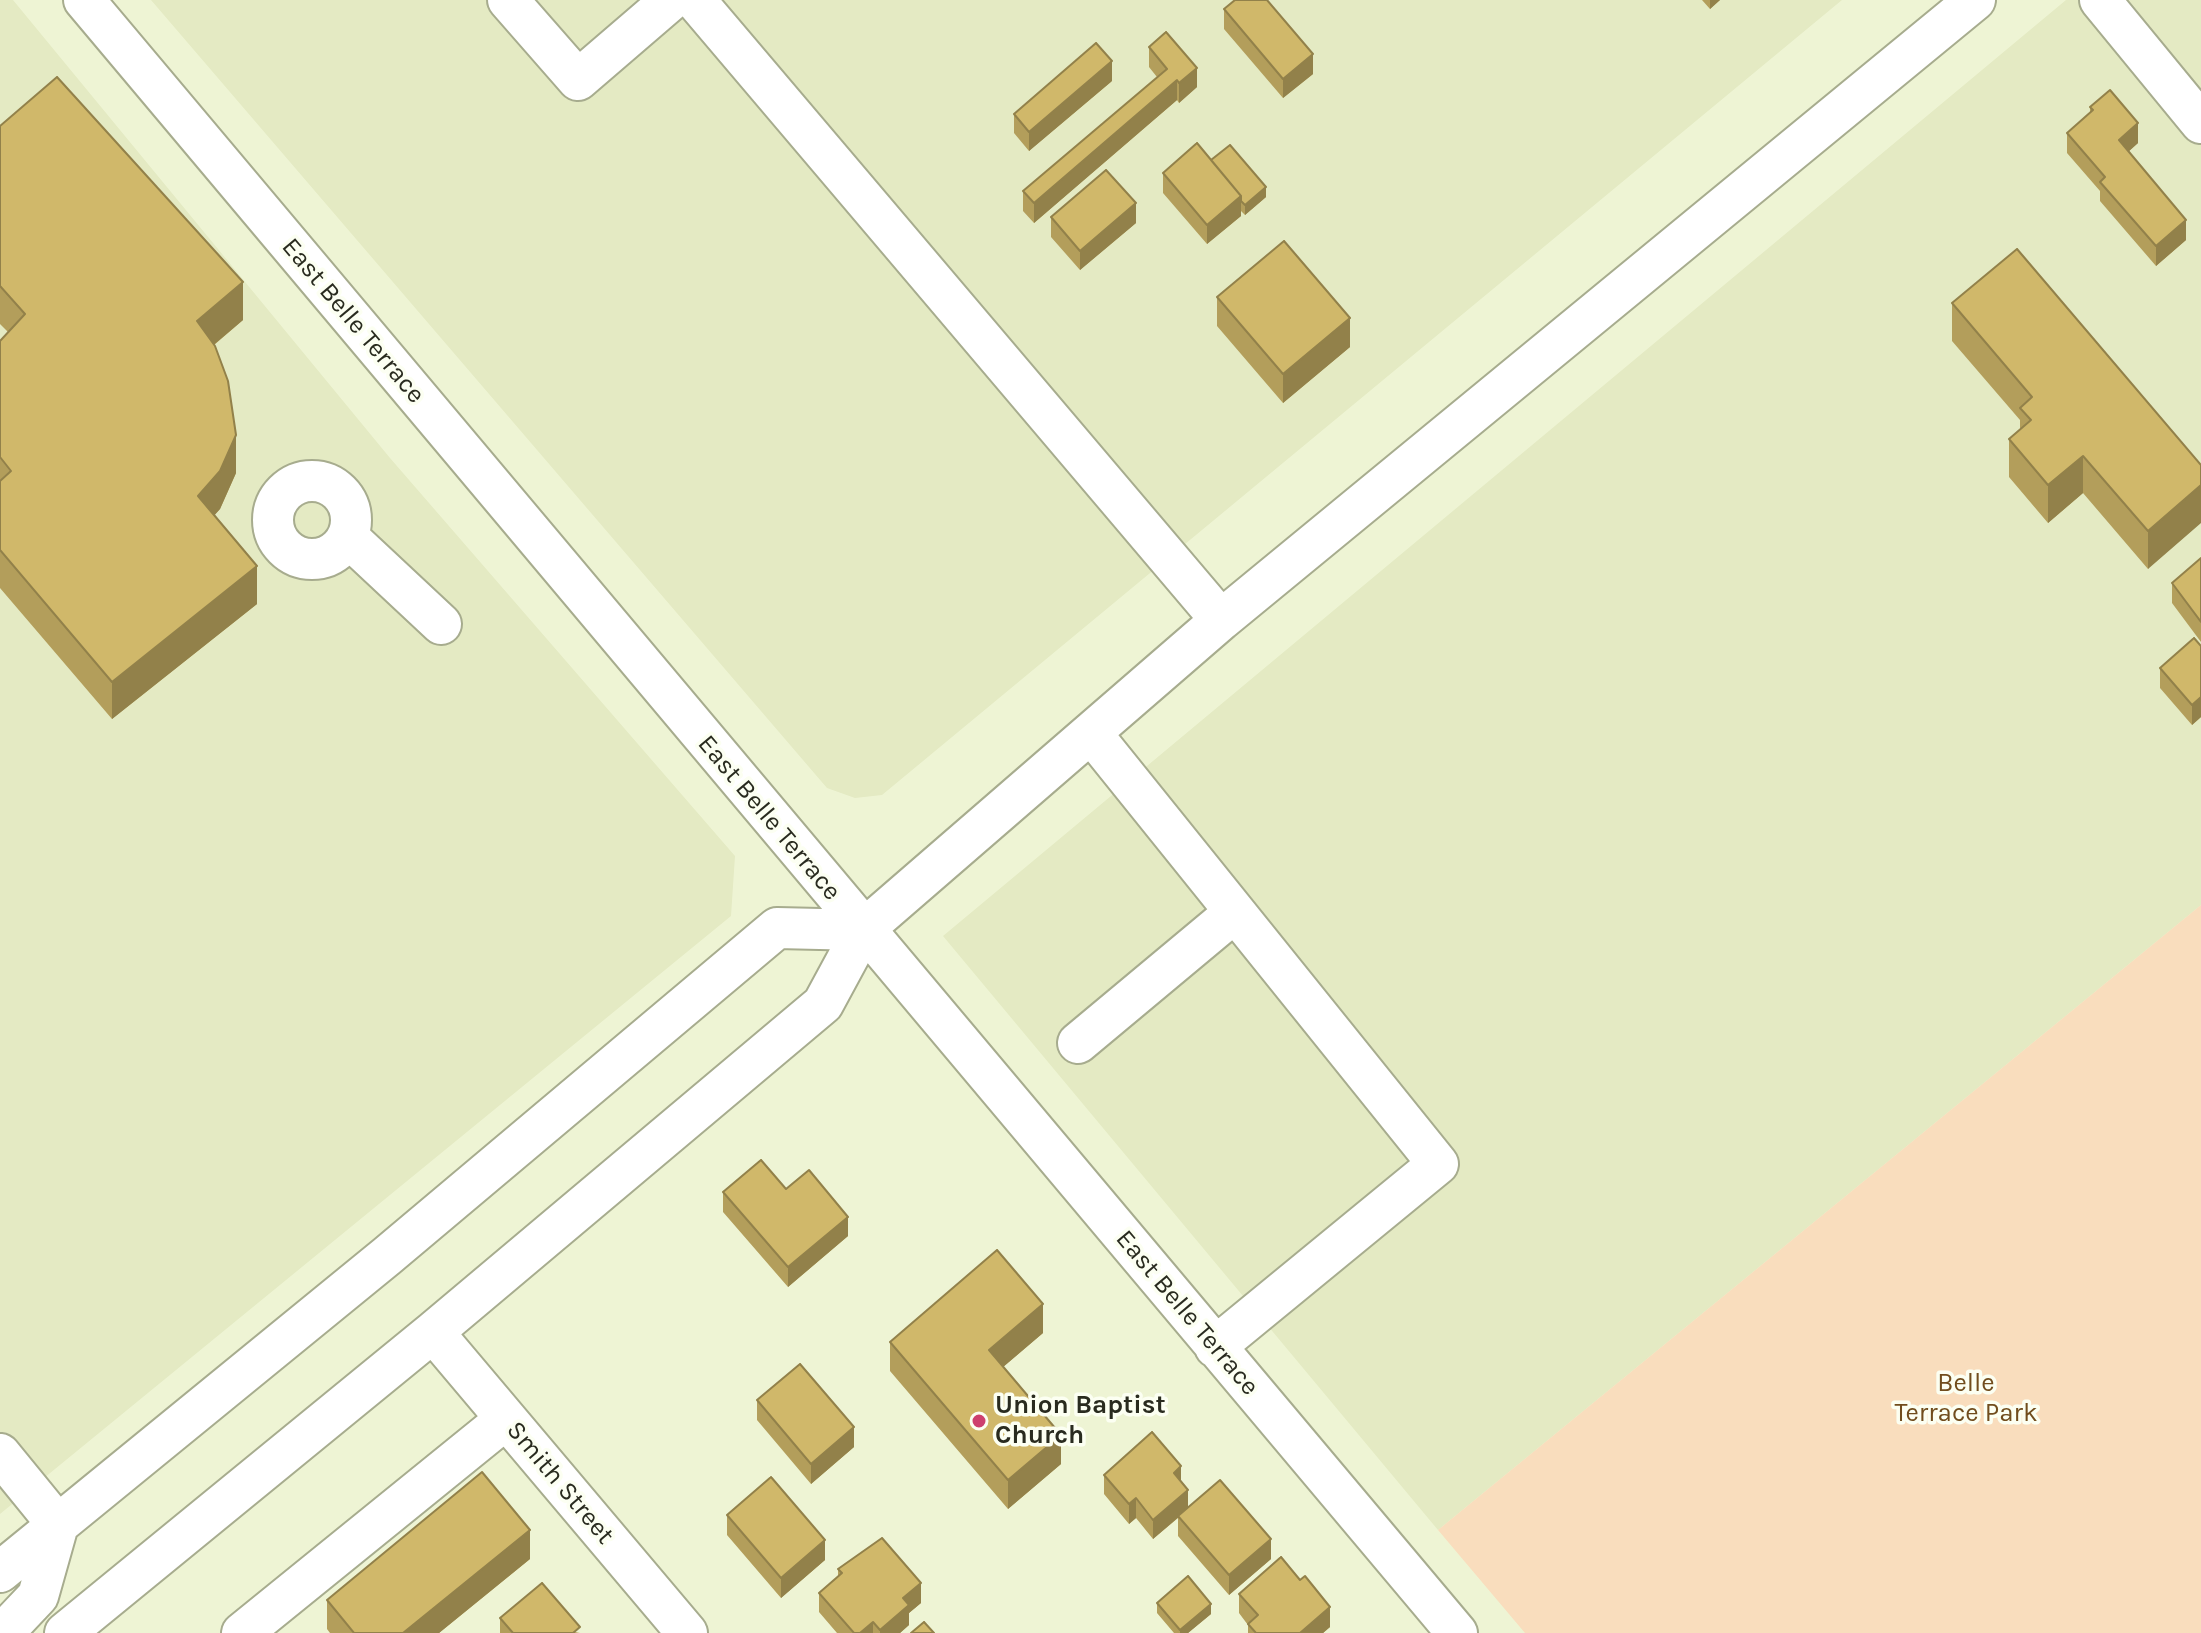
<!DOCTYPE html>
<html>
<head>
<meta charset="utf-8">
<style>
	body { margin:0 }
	canvas { display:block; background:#eef4d4 }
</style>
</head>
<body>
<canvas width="2201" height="1633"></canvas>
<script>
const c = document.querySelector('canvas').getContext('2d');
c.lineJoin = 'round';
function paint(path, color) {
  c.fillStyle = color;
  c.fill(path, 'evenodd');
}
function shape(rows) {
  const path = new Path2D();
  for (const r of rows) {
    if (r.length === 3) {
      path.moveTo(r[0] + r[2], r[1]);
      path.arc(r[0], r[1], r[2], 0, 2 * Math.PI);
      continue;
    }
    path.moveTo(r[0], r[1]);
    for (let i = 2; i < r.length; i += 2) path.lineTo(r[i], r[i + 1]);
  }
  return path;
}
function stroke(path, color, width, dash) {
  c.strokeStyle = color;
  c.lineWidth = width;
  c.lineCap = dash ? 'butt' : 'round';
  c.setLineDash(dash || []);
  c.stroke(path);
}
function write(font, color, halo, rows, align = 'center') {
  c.font = font + ' Karla,sans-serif';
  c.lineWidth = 7;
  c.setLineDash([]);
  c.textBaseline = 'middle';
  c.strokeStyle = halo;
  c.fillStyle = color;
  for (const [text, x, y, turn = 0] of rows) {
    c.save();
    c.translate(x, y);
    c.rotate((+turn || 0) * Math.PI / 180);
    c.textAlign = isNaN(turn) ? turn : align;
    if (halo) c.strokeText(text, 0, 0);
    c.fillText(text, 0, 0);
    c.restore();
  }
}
paint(shape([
	[0,0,13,0,390,458,735,856,731,916,0,1514],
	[151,0,1842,0,882,795,855,798,827,788],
	[2066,0,2201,0,2201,905,1438,1530,943,936]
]), '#e4eac3');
paint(shape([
	[2201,905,2201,1633,1525,1633,1438,1530]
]), '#f9ddbd');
const minor = shape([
	[84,0,1457,1633],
	[508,0,578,80,671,0],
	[695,0,1221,620],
	[2100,0,2201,123],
	[312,520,39],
	[348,537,441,624],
	[1091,733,1438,1164,1215,1347],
	[1078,1043,1235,912],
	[433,1332,687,1633],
	[0,1454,58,1525,38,1596,3,1633],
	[0,1572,387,1256,777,928,863,930],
	[65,1633,433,1332,823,1004,863,930,1221,620,1975,0],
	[242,1633,506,1419]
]);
stroke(minor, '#a7ac8e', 44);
stroke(minor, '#fff', 40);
paint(shape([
	[1702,0,1720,0,1710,9],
	[1224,9,1313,74,1283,98,1224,29],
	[1149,47,1197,87,1179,103,1177,100,1034,223,1023,211,1023,191,1157,77,1149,67],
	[1112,81,1029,151,1014,133,1014,114],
	[2090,107,2138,143,2128,152,2186,240,2156,266,2100,201,2100,191,2067,153,2067,133,2090,113],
	[0,126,243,320,214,345,236,473,220,509,214,515,257,604,112,719,0,588,0,341,8,332,0,324],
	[1211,160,1266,197,1245,215,1241,211,1241,216,1207,244,1163,193,1163,173],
	[1051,217,1136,223,1080,270,1051,237],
	[1217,297,1350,347,1283,403,1217,326],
	[1952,303,2201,465,2148,569,2083,493,2048,523,2009,477,2009,439,2020,430,2020,420,1952,341],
	[2201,558,2201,642,2172,603,2172,583],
	[2201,646,2201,717,2192,725,2160,688,2160,668],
	[786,1189,848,1236,788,1287,723,1212,723,1192],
	[1043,1333,1003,1367,1061,1464,1008,1509,890,1371,890,1342],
	[757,1400,854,1447,811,1484,757,1420],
	[1104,1475,1181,1481,1188,1508,1271,1559,1229,1595,1178,1536,1178,1518,1153,1539,1136,1518,1129,1524,1104,1494],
	[727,1515,825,1560,781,1598,727,1535],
	[530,1559,439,1633,330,1633,327,1629,327,1600],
	[838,1569,921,1603,909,1613,909,1625,900,1633,837,1633,819,1612,819,1593,838,1576],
	[1239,1594,1330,1627,1323,1633,1248,1633,1248,1625,1239,1613],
	[1157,1603,1211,1614,1188,1633,1174,1633,1157,1613],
	[500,1618,580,1633,500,1633]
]), '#b39e5b');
paint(shape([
	[1710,0,1720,0,1710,9],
	[1313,54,1313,74,1283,98,1283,79],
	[1112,61,1112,81,1029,151,1029,132],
	[1197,68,1197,87,1179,103,1179,83],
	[1177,80,1177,100,1034,223,1034,203],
	[2138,123,2138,143,2119,160,2119,140],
	[1266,187,1266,197,1245,215,1245,205],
	[1241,196,1241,216,1207,244,1207,225],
	[1136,203,1136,223,1080,270,1080,251],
	[2186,220,2186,240,2156,266,2156,246],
	[243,282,243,320,197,359,197,321],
	[1350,318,1350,347,1283,403,1283,374],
	[236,435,236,473,220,509,198,534,198,496],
	[2083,456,2083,493,2048,523,2048,485],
	[2201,485,2201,523,2148,569,2148,531],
	[257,566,257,604,112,719,112,682],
	[2201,697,2201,717,2192,725,2192,705],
	[848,1217,848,1236,788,1287,788,1267],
	[1043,1304,1043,1333,989,1379,989,1350],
	[854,1427,854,1447,811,1484,811,1464],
	[1061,1435,1061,1464,1008,1509,1008,1480],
	[1181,1466,1181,1486,1174,1473],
	[1188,1490,1188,1509,1153,1539,1153,1520],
	[1136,1498,1136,1518,1129,1524,1129,1504],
	[530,1530,530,1559,439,1633,403,1633],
	[1271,1539,1271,1559,1229,1595,1229,1575],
	[825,1540,825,1560,781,1598,781,1578],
	[921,1583,921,1603,909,1613,909,1625,900,1633,880,1633,880,1630,903,1598],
	[1211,1604,1211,1614,1188,1633,1180,1633,1180,1630],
	[1330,1607,1330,1627,1323,1633,1300,1633],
	[873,1622,873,1633,860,1633]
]), '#92814a');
const building = shape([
	[1235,0,1267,0,1313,54,1283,79,1224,9,1235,0],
	[1166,32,1197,68,1179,83,1177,80,1034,203,1023,191,1167,69,1149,47,1166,32],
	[1096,43,1112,61,1029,132,1014,114,1096,43],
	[57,77,243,282,197,321,215,346,228,381,236,435,220,471,198,496,257,566,112,682,0,550,0,481,11,471,0,457,0,341,25,314,0,286,0,126,57,77],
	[2110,90,2138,123,2119,140,2186,220,2156,246,2100,182,2105,177,2067,133,2093,110,2090,107,2110,90],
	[1197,143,1241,196,1207,225,1163,173,1197,143],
	[1230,145,1266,187,1245,205,1241,201,1241,196,1211,160,1230,145],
	[1106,170,1136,203,1080,251,1051,217,1106,170],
	[1284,241,1350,318,1283,374,1217,297,1284,241],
	[2017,249,2201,465,2201,485,2148,531,2083,456,2048,485,2009,439,2031,420,2020,408,2032,397,1952,303,2017,249],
	[2201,558,2201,622,2172,583,2201,558],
	[2194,638,2201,646,2201,697,2192,705,2160,668,2194,638],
	[761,1160,786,1189,809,1170,848,1217,788,1267,723,1192,761,1160],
	[997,1250,1043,1304,989,1350,1061,1435,1008,1480,890,1342,997,1250],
	[800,1364,854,1427,811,1464,757,1400,800,1364],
	[1152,1432,1181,1466,1174,1473,1188,1490,1153,1520,1136,1498,1129,1504,1104,1475,1152,1432],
	[482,1472,530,1530,403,1633,354,1633,327,1600,482,1472],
	[771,1477,825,1540,781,1578,727,1515,771,1477],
	[1220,1480,1271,1539,1229,1575,1178,1516,1220,1480],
	[882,1538,921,1583,903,1598,909,1605,880,1630,873,1622,860,1633,854,1633,819,1593,842,1573,838,1569,882,1538],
	[1281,1557,1300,1580,1305,1576,1330,1607,1300,1633,1256,1633,1248,1624,1258,1615,1239,1594,1281,1557],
	[1188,1576,1211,1604,1180,1630,1157,1603,1188,1576],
	[542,1583,580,1627,573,1633,513,1633,500,1618,542,1583],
	[924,1622,934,1633,911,1633,924,1622]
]);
paint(building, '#d0b86a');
stroke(building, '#92814a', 2);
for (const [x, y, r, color] of [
	[979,1421,8,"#cd406e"]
]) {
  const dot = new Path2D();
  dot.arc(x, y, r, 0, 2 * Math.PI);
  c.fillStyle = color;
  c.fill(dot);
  stroke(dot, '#fcfff2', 3);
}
write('26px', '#292b1f', '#fcfff2', [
	["East Belle Terrace",353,321,50],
	["East Belle Terrace",769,818,50],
	["East Belle Terrace",1187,1313,50],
	["Smith Street",560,1483,50]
]);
write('26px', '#714d1d', '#fcfff2', [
	["Belle",1966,1384],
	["Terrace Park",1966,1414]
]);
write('bold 26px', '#292b1f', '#fcfff2', [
	["Union Baptist",995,1406],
	["Church",995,1436]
], 'left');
</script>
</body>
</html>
